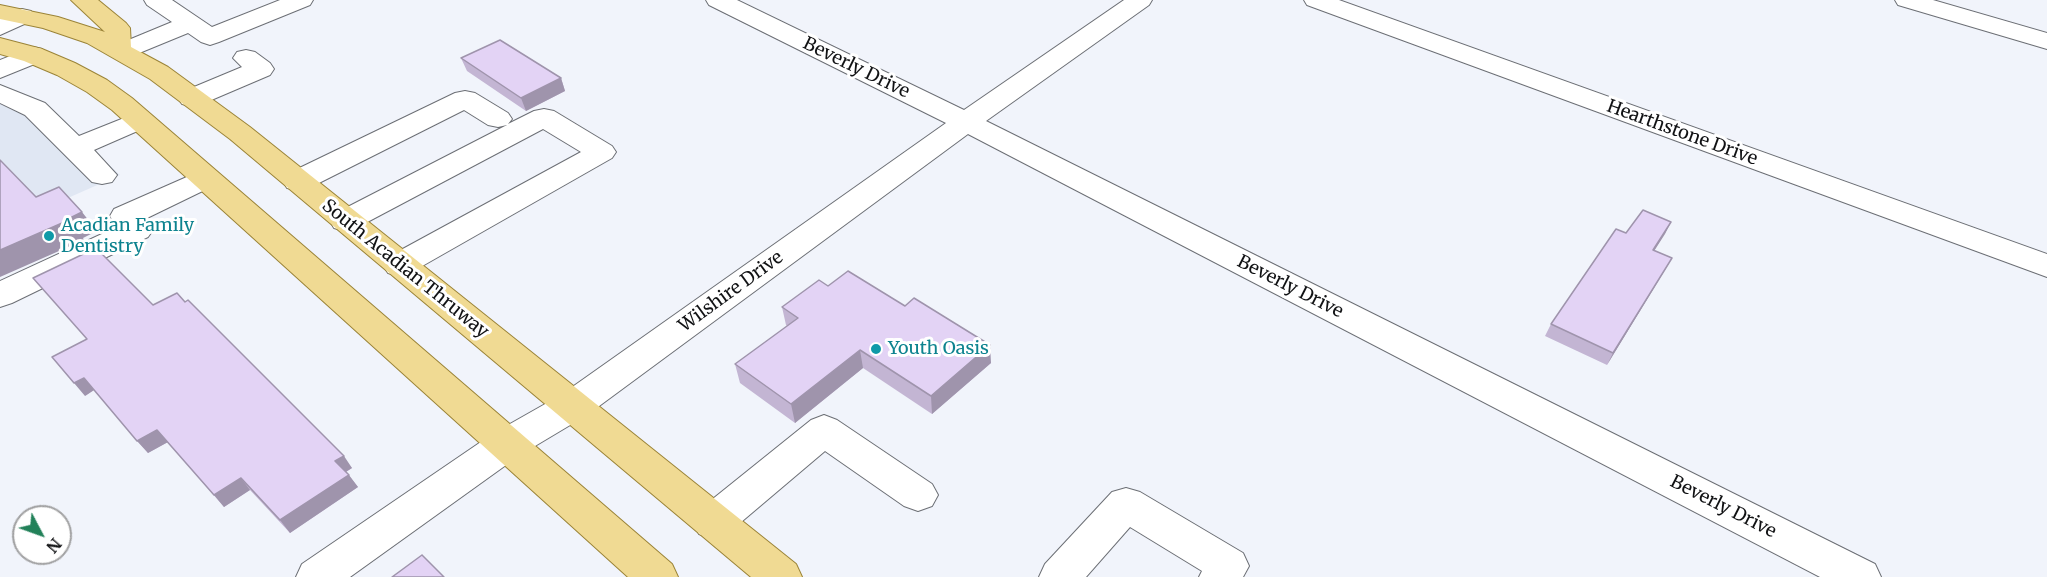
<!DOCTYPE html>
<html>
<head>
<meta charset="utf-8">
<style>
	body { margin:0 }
	#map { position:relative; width:2047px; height:577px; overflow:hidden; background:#f1f4fb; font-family:Merriweather,serif }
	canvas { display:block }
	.north { position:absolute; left:12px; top:505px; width:60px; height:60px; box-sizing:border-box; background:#fff; border:2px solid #a0a0a1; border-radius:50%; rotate:131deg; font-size:16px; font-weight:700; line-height:24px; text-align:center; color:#111214 }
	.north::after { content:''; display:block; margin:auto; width:21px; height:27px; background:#228159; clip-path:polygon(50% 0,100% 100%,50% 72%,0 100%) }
</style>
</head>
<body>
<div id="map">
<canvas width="2047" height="577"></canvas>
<div class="north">N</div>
</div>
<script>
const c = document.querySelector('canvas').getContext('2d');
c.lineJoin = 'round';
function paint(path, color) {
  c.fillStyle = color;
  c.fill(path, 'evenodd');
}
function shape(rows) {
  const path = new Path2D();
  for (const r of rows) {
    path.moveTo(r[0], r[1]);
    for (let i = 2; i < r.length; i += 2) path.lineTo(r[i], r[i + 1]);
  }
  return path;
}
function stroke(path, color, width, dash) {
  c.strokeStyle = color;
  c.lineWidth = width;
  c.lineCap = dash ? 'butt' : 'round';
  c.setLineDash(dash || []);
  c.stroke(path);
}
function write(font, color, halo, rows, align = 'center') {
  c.font = font + ' Merriweather,serif';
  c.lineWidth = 6;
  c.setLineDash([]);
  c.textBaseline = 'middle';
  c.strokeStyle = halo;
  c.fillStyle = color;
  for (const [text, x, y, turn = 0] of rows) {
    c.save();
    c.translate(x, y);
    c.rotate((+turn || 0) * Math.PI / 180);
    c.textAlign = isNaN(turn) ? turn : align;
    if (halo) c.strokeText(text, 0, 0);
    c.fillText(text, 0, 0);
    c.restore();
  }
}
paint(shape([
	[0,86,43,105,120,175,0,228]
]), '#e0e7f3');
const minor = shape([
	[144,0,172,0,212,27,280,0,313,0,310,5,219,42,210,45,201,42,188,33,132,56,123,59,114,56,110,51,114,46,172,22,147,5,144,0],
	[706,0,737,0,964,110,1124,0,1152,0,1149,5,986,121,1875,564,1881,577,1820,577,968,134,587,415,520,455,350,577,296,577,302,564,494,433,561,395,946,123,709,5,706,0],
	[1304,0,1339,0,2047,254,2047,277,1307,5,1304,0],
	[1895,0,1933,0,2047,33,2047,49,1898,5,1895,0],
	[22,9,31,11,34,16,31,21,0,35,0,17,22,9],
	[33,47,42,49,46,55,42,61,0,78,0,60,33,47],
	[246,50,255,52,270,63,274,69,270,75,202,104,192,106,182,104,178,98,182,92,242,67,233,58,237,52,246,50],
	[0,85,45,103,79,136,139,112,149,114,153,120,149,126,94,150,117,175,112,182,102,184,92,182,25,115,0,103,0,85],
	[465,91,475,93,508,113,512,119,508,124,534,111,544,109,554,111,612,146,616,152,612,158,410,273,399,276,388,273,383,265,388,257,581,152,543,129,356,228,345,231,334,228,330,221,334,214,507,125,498,127,488,125,464,110,309,188,298,190,287,188,283,181,287,174,455,93,465,91],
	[205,169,215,171,220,178,215,185,145,219,153,230,148,237,12,303,0,307,0,281,117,227,110,216,114,209,205,169],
	[824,415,837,420,932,484,938,495,932,506,918,511,904,506,825,451,727,534,713,539,699,534,693,522,699,510,811,420,824,415],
	[1126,488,1140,492,1243,553,1249,566,1243,577,1199,577,1202,571,1130,527,1086,577,1039,577,1045,564,1112,492,1126,488]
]);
const major = shape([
	[71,0,98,0,126,23,130,28,131,47,168,67,250,127,796,564,802,577,751,577,230,139,150,79,87,43,43,28,0,19,0,5,58,17,105,32,71,0],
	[0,38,42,49,75,63,107,80,132,98,672,564,678,577,628,577,112,110,87,92,57,75,24,61,0,54,0,38]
]);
stroke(minor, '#6c6f75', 2);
stroke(major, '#9b8438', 2);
paint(minor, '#fff');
paint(major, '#f0da93');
paint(shape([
	[461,58,561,78,565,91,526,111,467,71],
	[1671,222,1654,251,1672,258,1607,365,1545,336,1551,324],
	[828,286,991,363,932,414,863,368,795,423,740,383,735,364,787,326,786,325,782,307],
	[153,305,352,468,346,472,358,487,290,533,250,490,224,507,168,442,148,453,94,390,85,396]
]), '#c3b5d3');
paint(shape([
	[561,78,565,91,526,111,521,98],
	[82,212,97,231,83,238,84,240,0,277,0,250],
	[1671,222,1665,234,1647,262,1653,250],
	[1672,258,1665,270,1607,365,1613,353],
	[990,345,991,363,932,414,931,396],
	[860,350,863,368,795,423,791,404],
	[84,378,94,390,85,396,74,383],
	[157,430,168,442,148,453,137,441],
	[344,456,352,468,344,473,335,461],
	[349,475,358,487,290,533,280,520],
	[241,478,250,490,224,507,214,495]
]), '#9f94ac');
const building = shape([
	[500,40,561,78,521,98,461,58,500,40],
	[0,160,36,197,59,187,82,212,68,219,69,220,0,250,0,160],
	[1643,210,1671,222,1653,250,1672,258,1613,353,1551,324,1616,229,1626,233,1643,210],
	[96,248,153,305,177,293,185,302,188,300,344,456,335,461,349,475,280,520,241,478,214,495,157,430,137,441,84,378,74,383,52,357,87,339,33,278,96,248],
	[848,271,905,306,914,298,990,345,931,396,860,350,791,404,735,364,798,318,782,307,819,280,828,286,848,271],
	[422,555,444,577,392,577,422,555]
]);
paint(building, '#e3d3f5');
stroke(building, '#9f94ac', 1.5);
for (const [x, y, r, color] of [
	[49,236,6,"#0f9aa8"],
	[876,349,6,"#0f9aa8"]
]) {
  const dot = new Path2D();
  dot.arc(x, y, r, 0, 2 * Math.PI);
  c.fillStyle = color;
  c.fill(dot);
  stroke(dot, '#fff', 2);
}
write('18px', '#111214', '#fff', [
	["Beverly Drive",856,68,26],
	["Hearthstone Drive",1682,133,20],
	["South Acadian Thruway",405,269,39],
	["Beverly Drive",1290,287,27],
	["Wilshire Drive",731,292,-36],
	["Beverly Drive",1723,507,27]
]);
write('18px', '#0d838f', '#fff', [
	["Acadian Family",61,226],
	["Dentistry",61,247],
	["Youth Oasis",888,349]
], 'left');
</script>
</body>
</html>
